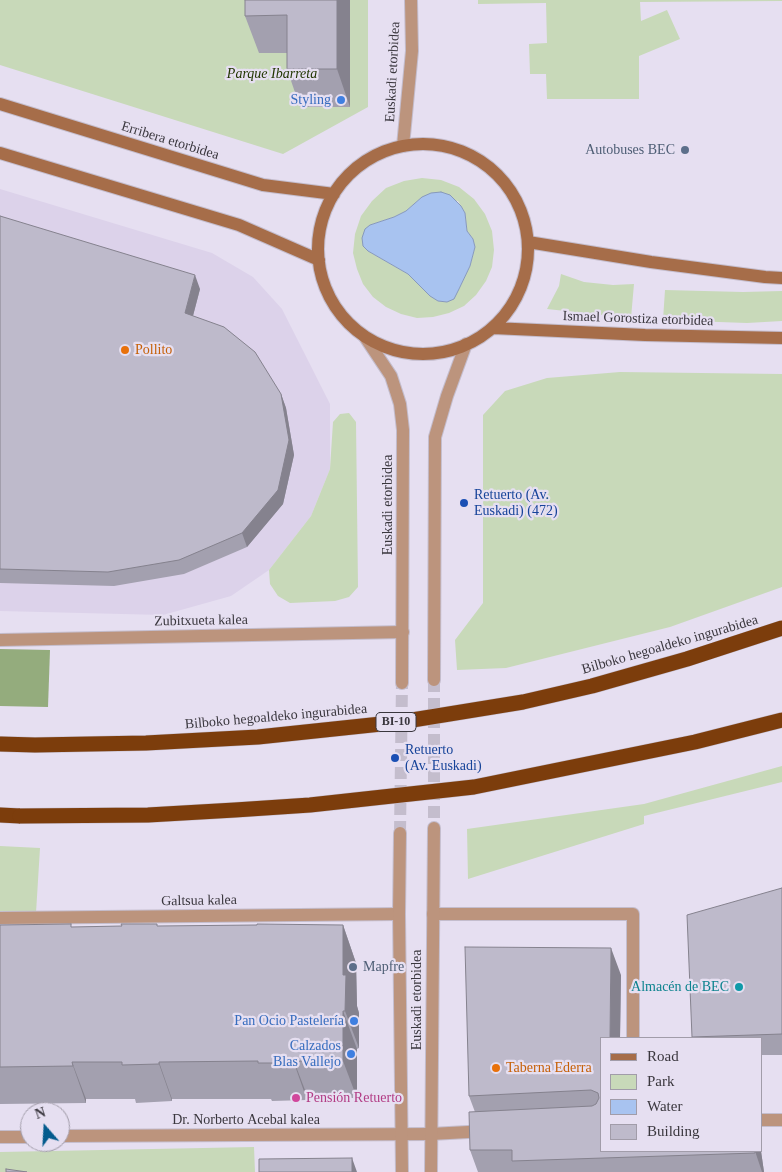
<!DOCTYPE html>
<html>
<head>
<meta charset="utf-8">
<style>
	body { margin:0 }
	#map { position:relative; width:782px; height:1172px; overflow:hidden; background:#e6dff1; font-family:"Times New Roman",serif }
	canvas { display:block }
	.legend { position:absolute; left:600px; top:1037px; width:162px; height:115px; box-sizing:border-box; background:#e6dff1; border:1px solid #a19ca9; margin:0; padding:6px 9px; list-style:none; font-size:15px; color:#3a373e }
	.legend li { display:flex; align-items:center; gap:10px; height:25px }
	.legend b { width:25px; border:1px solid #a19ca9 }
	.north { position:absolute; left:20px; top:1102px; width:50px; height:50px; box-sizing:border-box; background:#e6dff1; border:1px solid #a19ca9; border-radius:50%; rotate:341deg; font-size:14px; font-weight:700; line-height:20px; text-align:center; color:#3a373e }
	.north::after { content:''; display:block; margin:auto; width:18px; height:22px; background:#045b8d; clip-path:polygon(50% 0,100% 100%,50% 72%,0 100%) }
</style>
</head>
<body>
<div id="map">
<canvas width="782" height="1172"></canvas>
<ul class="legend">
<li><b style="height:6px;background:#a66d49"></b>Road</li>
<li><b style="height:14px;background:#c8d9b9"></b>Park</li>
<li><b style="height:14px;background:#a8c3f0"></b>Water</li>
<li><b style="height:14px;background:#bebacb"></b>Building</li>
</ul>
<div class="north">N</div>
</div>
<script>
const c = document.querySelector('canvas').getContext('2d');
c.lineJoin = 'round';
function paint(path, color) {
  c.fillStyle = color;
  c.fill(path, 'evenodd');
}
function shape(rows) {
  const path = new Path2D();
  for (const r of rows) {
    if (r.length === 3) {
      path.moveTo(r[0] + r[2], r[1]);
      path.arc(r[0], r[1], r[2], 0, 2 * Math.PI);
      continue;
    }
    path.moveTo(r[0], r[1]);
    for (let i = 2; i < r.length; i += 2) path.lineTo(r[i], r[i + 1]);
  }
  return path;
}
function stroke(path, color, width, dash) {
  c.strokeStyle = color;
  c.lineWidth = width;
  c.lineCap = dash ? 'butt' : 'round';
  c.setLineDash(dash || []);
  c.stroke(path);
}
function write(font, color, halo, rows, align = 'center') {
  c.font = font + ' "Times New Roman",serif';
  c.lineWidth = 4.5;
  c.setLineDash([]);
  c.textBaseline = 'middle';
  c.strokeStyle = halo;
  c.fillStyle = color;
  for (const [text, x, y, turn = 0] of rows) {
    c.save();
    c.translate(x, y);
    c.rotate((+turn || 0) * Math.PI / 180);
    c.textAlign = isNaN(turn) ? turn : align;
    if (halo) c.strokeText(text, 0, 0);
    c.fillText(text, 0, 0);
    c.restore();
  }
}
paint(shape([
	[0,189,212,253,253,277,282,309,330,404,330,469,311,516,269,570,231,596,163,615,0,611]
]), '#dcd2ea');
paint(shape([
	[0,0,368,0,368,107,283,154,0,65],
	[478,0,782,0,782,1,640,2,641,21,667,10,680,39,639,56,639,99,547,99,546,74,530,74,529,44,547,43,546,3,478,4],
	[422,178,441,180,459,187,474,199,485,214,492,231,494,250,492,267,486,281,476,295,464,306,449,313,433,317,417,318,401,314,386,307,373,297,363,284,357,269,353,253,355,234,361,216,372,201,386,188,404,181],
	[422,197,458,201,465,213,467,231,473,239,475,247,470,266,459,289,447,302,438,301,430,295,408,274,368,251,363,246,370,225,394,217,406,211],
	[561,274,584,282,613,285,634,284,631,318,547,309,559,286],
	[665,290,743,292,782,291,782,321,747,323,663,320],
	[620,372,782,374,782,587,670,627,506,668,457,670,455,640,483,603,483,415,505,391,547,378],
	[349,413,356,422,358,587,349,597,335,601,290,603,278,596,270,584,269,570,311,516,330,469,333,422,340,414],
	[782,766,782,782,644,816,644,824,468,879,467,829,644,804],
	[0,846,40,848,36,913,0,913],
	[254,1147,255,1172,0,1172,0,1152]
]), '#c8d9b9');
paint(shape([
	[0,649,50,650,48,707,0,706]
]), '#94ac7d');
const water = shape([
	[441,192,450,195,461,206,465,213,467,231,473,239,475,247,470,266,459,289,454,299,447,302,438,301,430,296,408,274,368,251,363,246,362,238,365,229,370,225,394,217,406,211,422,197,431,193,441,192]
]);
paint(water, '#a8c3f0');
stroke(water, '#8799bb', 1);
stroke(shape([
	[434,680,434,828],
	[400,833,402,683]
]), '#c4bdcd', 12, [12, 6]);
const pedestrian = shape([
	[433,914,633,914,633,1038],
	[761,1120,782,1120],
	[431,1134,486,1131]
]);
const minor = shape([
	[0,640,403,632],
	[0,918,399,914],
	[60,1136,431,1134],
	[0,1137,30,1137]
]);
const tertiary = shape([
	[403,146,412,51,411,0],
	[365,337,391,376,400,404,403,430,402,683],
	[434,680,435,437,447,396,466,344],
	[400,833,399,914,402,1172],
	[431,1172,434,828]
]);
const secondary = shape([
	[0,104,263,185,334,194],
	[423,249,105],
	[0,153,239,225,319,260],
	[528,242,651,262,765,277,782,278],
	[493,328,645,335,782,338]
]);
const motorway = shape([
	[0,815,20,816]
]);
stroke(pedestrian, '#c4bdcd', 14);
stroke(minor, '#c4bdcd', 14);
stroke(tertiary, '#c4bdcd', 14);
stroke(secondary, '#c4bdcd', 14);
stroke(motorway, '#c4bdcd', 16);
stroke(pedestrian, '#bc947d', 12);
stroke(minor, '#bc947d', 12);
stroke(tertiary, '#bc947d', 12);
stroke(secondary, '#a66d49', 12);
stroke(motorway, '#7c3d0c', 15);
const motorwayBridge = shape([
	[0,744,35,745,146,743,258,737,400,722,523,702,592,686,687,659,782,628],
	[20,816,148,815,235,810,310,805,474,787,695,742,782,720]
]);
stroke(motorwayBridge, '#c4bdcd', 16, []);
stroke(motorwayBridge, '#7c3d0c', 15);
paint(shape([
	[245,0,350,0,350,107,300,107,287,69,287,53,259,53,245,16],
	[0,216,200,289,193,316,281,394,286,408,294,455,283,504,247,547,184,574,114,586,0,583],
	[782,888,782,1055,761,1055,761,1038,692,1038,692,1037],
	[0,925,71,927,343,925,356,963,357,1006,359,1013,359,1048,357,1049,357,1098,308,1098,307,1100,272,1101,271,1099,172,1099,172,1101,136,1103,135,1099,86,1099,86,1103,0,1104],
	[621,975,620,1038,601,1038,601,1151,761,1151,764,1172,478,1172,470,1150,475,1112,469,1096]
]), '#a3a0af');
paint(shape([
	[337,0,350,0,350,107,337,69],
	[195,275,200,289,190,327,185,313],
	[281,394,286,408,294,455,283,504,247,547,242,533],
	[343,925,356,963,357,1006,359,1013,359,1048,345,1011,343,975],
	[611,948,621,975,620,1038,610,1038],
	[343,1011,357,1049,357,1098,343,1061],
	[294,1061,308,1098,307,1100,294,1063],
	[72,1062,86,1099,86,1103,73,1066],
	[159,1062,172,1099,172,1101,159,1064],
	[755,1151,761,1151,764,1172,762,1172],
	[352,1158,357,1172,352,1172]
]), '#85828e');
const building = shape([
	[245,0,337,0,337,69,287,69,287,15,245,16,245,0],
	[0,216,195,275,185,313,224,327,255,352,281,394,289,440,278,490,242,533,179,560,108,572,0,569,0,216],
	[782,888,782,1034,692,1037,687,915,782,888],
	[71,924,71,927,122,926,121,924,157,924,157,926,257,925,257,924,343,925,343,975,346,975,345,1011,343,1011,343,1061,294,1061,294,1063,258,1063,258,1061,159,1062,159,1064,122,1065,122,1062,72,1062,73,1066,0,1067,0,925,71,924],
	[465,947,611,948,610,1038,601,1038,601,1151,755,1151,755,1153,512,1161,512,1150,470,1150,469,1112,592,1106,596,1104,599,1098,598,1093,591,1090,469,1096,465,947],
	[352,1158,352,1172,259,1172,259,1159,352,1158],
	[6,1169,27,1172,6,1172,6,1169]
]);
paint(building, '#bebacb');
stroke(building, '#85828e', 1);
for (const [x, y, r, color] of [
	[341,100,5,"#3f7fe0"],
	[685,150,5,"#5c6f8a"],
	[125,350,5,"#e8710a"],
	[464,503,5,"#1a4fb4"],
	[395,758,5,"#1a4fb4"],
	[353,967,5,"#5c6f8a"],
	[739,987,5,"#0f9aa8"],
	[354,1021,5,"#3f7fe0"],
	[351,1054,5,"#3f7fe0"],
	[496,1068,5,"#e8710a"],
	[296,1098,5,"#d1479c"]
]) {
  const dot = new Path2D();
  dot.arc(x, y, r, 0, 2 * Math.PI);
  c.fillStyle = color;
  c.fill(dot);
  stroke(dot, '#e6dff1', 2);
}
for (const [x, y, w] of [
	[396,722,40]
]) {
  const box = new Path2D();
  box.roundRect(x - w / 2, y - 9.5, w, 19, 4);
  c.fillStyle = '#e6dff1';
  c.fill(box);
  stroke(box, '#3a373e', 1);
}
write('bold 12px', '#3a373e', null, [
	["BI-10",396,722]
]);
write('14px', '#3a373e', '#e6dff1', [
	["Euskadi etorbidea",393,72,-87],
	["Erribera etorbidea",170,141,17],
	["Ismael Gorostiza etorbidea",638,319,2],
	["Euskadi etorbidea",388,505,-90],
	["Zubitxueta kalea",201,621,-1],
	["Bilboko hegoaldeko ingurabidea",670,645,-16],
	["Bilboko hegoaldeko ingurabidea",276,717,-5],
	["Galtsua kalea",199,901,-1],
	["Euskadi etorbidea",417,1000,-90],
	["Dr. Norberto Acebal kalea",246,1120]
]);
write('italic 14px', '#223702', '#e6dff1', [
	["Parque Ibarreta",272,74]
]);
write('14px', '#366cbe', '#e6dff1', [
	["Styling",331,100],
	["Pan Ocio Pastelería",344,1021],
	["Calzados",341,1046],
	["Blas Vallejo",341,1062]
], 'right');
write('14px', '#4e5e75', '#e6dff1', [
	["Autobuses BEC",675,150],
	["Mapfre",363,967,"left"]
], 'right');
write('14px', '#c56008', '#e6dff1', [
	["Pollito",135,350],
	["Taberna Ederra",506,1068]
], 'left');
write('14px', '#164399', '#e6dff1', [
	["Retuerto (Av.",474,495],
	["Euskadi) (472)",474,511],
	["Retuerto",405,750],
	["(Av. Euskadi)",405,766]
], 'left');
write('14px', '#0d838f', '#e6dff1', [
	["Almacén de BEC",729,987]
], 'right');
write('14px', '#b23c85', '#e6dff1', [
	["Pensión Retuerto",306,1098]
], 'left');
</script>
</body>
</html>
